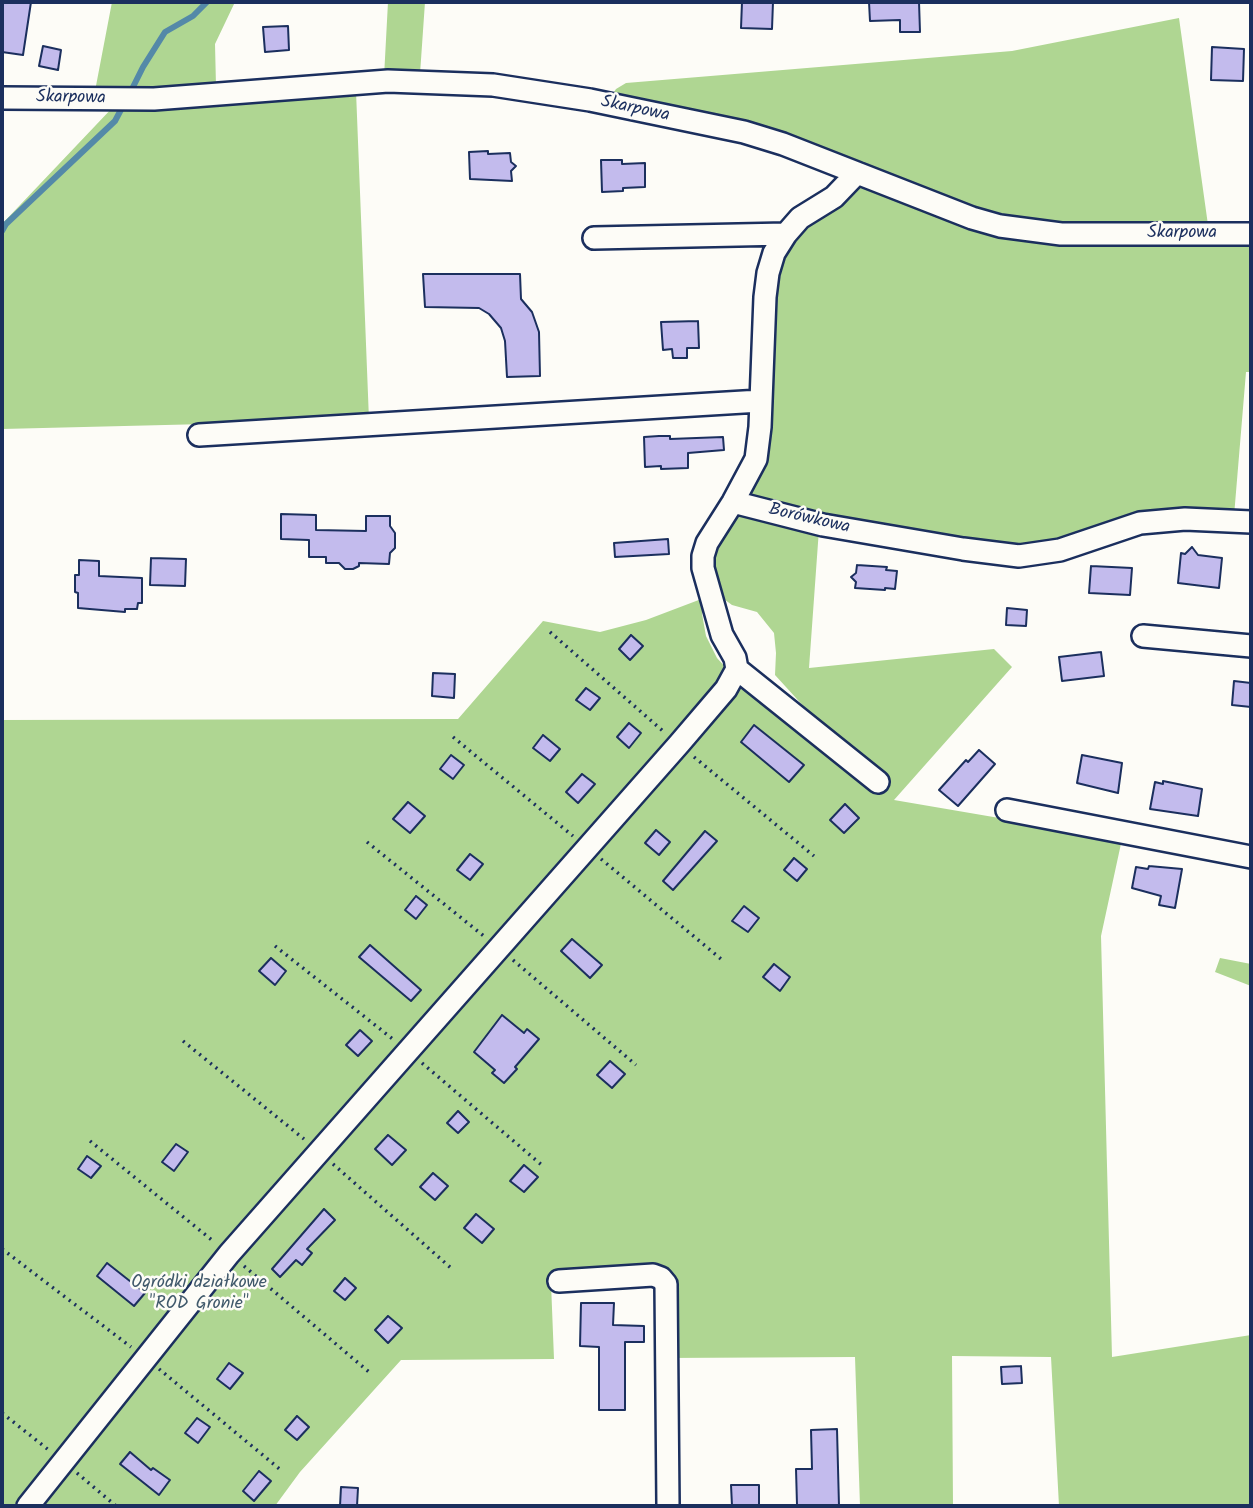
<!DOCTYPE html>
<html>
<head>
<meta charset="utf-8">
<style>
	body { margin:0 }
	#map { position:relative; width:1253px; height:1508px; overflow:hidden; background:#fdfcf7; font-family:Kalam,sans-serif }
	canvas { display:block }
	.frame { position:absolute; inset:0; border:4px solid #1b2f5e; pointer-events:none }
</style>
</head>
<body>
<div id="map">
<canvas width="1253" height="1508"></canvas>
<div class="frame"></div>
</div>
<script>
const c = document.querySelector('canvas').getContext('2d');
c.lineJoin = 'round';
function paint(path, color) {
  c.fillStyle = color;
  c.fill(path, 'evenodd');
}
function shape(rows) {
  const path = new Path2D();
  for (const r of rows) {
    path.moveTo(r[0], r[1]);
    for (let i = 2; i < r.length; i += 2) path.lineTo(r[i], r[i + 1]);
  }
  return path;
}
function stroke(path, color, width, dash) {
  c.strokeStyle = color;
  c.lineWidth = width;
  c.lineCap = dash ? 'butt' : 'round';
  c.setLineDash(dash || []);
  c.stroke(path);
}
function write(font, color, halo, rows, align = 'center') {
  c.font = font + ' Kalam,sans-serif';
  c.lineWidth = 5;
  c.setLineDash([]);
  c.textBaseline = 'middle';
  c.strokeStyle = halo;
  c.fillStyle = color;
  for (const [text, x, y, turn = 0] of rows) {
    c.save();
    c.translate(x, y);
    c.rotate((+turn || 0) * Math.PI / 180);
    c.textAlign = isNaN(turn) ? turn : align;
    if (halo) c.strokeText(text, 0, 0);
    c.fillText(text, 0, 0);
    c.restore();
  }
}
paint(shape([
	[112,2,235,2,215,44,216,86,95,91],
	[388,2,425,2,420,74,384,77],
	[1179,18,1208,225,1081,227,1007,219,610,98,616,89,626,83,1012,51],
	[356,91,369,420,2,429,2,224,114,106,165,110],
	[861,185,957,221,1251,243,1251,372,1246,372,1234,516,1019,550,822,519,756,499,751,494,759,471,776,272,787,247,800,232,849,200],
	[736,508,819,529,809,668,994,649,1012,667,894,800,1122,839,1101,936,1112,1357,1251,1335,1251,1506,1059,1506,1051,1357,952,1356,953,1506,860,1506,855,1357,664,1358,661,1294,648,1284,551,1283,554,1359,401,1360,300,1472,275,1506,2,1506,2,720,458,719,543,621,600,632,646,620,704,598,702,614,706,636,717,658,739,682,827,732,775,675,776,653,774,633,757,612,732,605,717,594,710,581,713,543],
	[1220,958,1251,964,1251,986,1215,972]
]), '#afd692');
stroke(shape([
	[129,95,143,67,165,32,193,16,207,2],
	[2,231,6,224,115,121,124,104]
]), '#5489a8', 6);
const building = shape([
	[2,2,31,2,23,55,2,52,2,2],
	[742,2,773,2,772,29,741,28,742,2],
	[869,2,919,2,920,32,900,32,900,20,870,21,869,2],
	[288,26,289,50,265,52,263,27,288,26],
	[43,46,61,50,58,70,39,66,43,46],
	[1212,47,1244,49,1243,81,1211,80,1212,47],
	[488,151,488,154,510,153,511,162,516,166,511,171,512,181,470,179,469,152,488,151],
	[601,160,622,160,622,164,645,163,645,187,623,188,623,191,602,192,601,160],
	[423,274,520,274,521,299,532,312,539,332,540,376,507,377,505,341,501,328,489,314,479,308,425,307,423,274],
	[698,321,699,348,687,348,687,358,673,358,672,349,663,350,661,322,698,321],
	[659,436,670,436,670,439,723,437,724,450,688,453,688,468,661,469,661,466,645,467,644,437,659,436],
	[281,514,316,515,316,530,366,531,366,516,390,516,390,526,395,533,395,548,390,553,389,564,359,563,359,566,353,569,345,569,339,563,326,563,326,557,309,557,309,540,281,539,281,514],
	[668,539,669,554,615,557,614,543,668,539],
	[1192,547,1198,555,1222,558,1219,588,1178,583,1181,553,1185,554,1192,547],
	[151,558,186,559,185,586,150,585,151,558],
	[79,560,99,561,99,576,142,578,142,603,138,603,137,609,125,609,125,612,78,608,78,593,75,592,75,575,79,575,79,560],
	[857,565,887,567,886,570,897,571,895,589,885,588,885,590,855,588,856,582,851,577,856,573,857,565],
	[1091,566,1132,568,1130,595,1089,593,1091,566],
	[1007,608,1027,610,1026,626,1006,625,1007,608],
	[631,635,643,646,630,660,619,649,631,635],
	[1101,652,1104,676,1062,681,1059,657,1101,652],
	[433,673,455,674,454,698,432,696,433,673],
	[1234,681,1251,683,1251,707,1232,705,1234,681],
	[586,688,600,698,590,710,576,700,586,688],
	[629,723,641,733,629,748,617,737,629,723],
	[754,725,804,765,789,782,741,742,754,725],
	[543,735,560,749,550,761,533,748,543,735],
	[979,750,995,764,958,806,939,790,966,760,968,762,979,750],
	[451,755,464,765,453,779,440,769,451,755],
	[1082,755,1122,763,1118,793,1077,783,1082,755],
	[582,774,595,784,578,803,566,792,582,774],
	[1163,781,1202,789,1198,816,1150,809,1155,782,1163,784,1163,781],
	[408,802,425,816,410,833,393,819,408,802],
	[845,804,859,818,844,833,830,820,845,804],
	[656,830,670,842,659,855,645,843,656,830],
	[705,831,717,841,673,890,663,881,705,831],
	[470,854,483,864,470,880,457,870,470,854],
	[794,858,807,869,797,881,784,870,794,858],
	[1149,866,1182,869,1175,908,1159,905,1161,896,1132,888,1136,867,1148,869,1149,866],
	[416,896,427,905,416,919,405,910,416,896],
	[744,906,759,918,748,932,732,921,744,906],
	[572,939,602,965,590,978,561,951,572,939],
	[370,945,421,990,411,1001,359,957,370,945],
	[271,958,286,971,275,985,259,971,271,958],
	[774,964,790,977,780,991,763,977,774,964],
	[502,1015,524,1033,527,1029,539,1039,515,1067,517,1069,504,1083,492,1073,495,1070,474,1052,502,1015],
	[360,1030,372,1041,358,1056,346,1045,360,1030],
	[610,1061,625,1074,612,1088,597,1075,610,1061],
	[458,1111,469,1122,458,1133,447,1123,458,1111],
	[388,1135,406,1150,392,1165,375,1149,388,1135],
	[176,1144,188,1152,174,1171,162,1162,176,1144],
	[87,1156,101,1166,91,1178,78,1169,87,1156],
	[524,1165,538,1177,524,1192,510,1181,524,1165],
	[433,1173,448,1186,435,1200,420,1187,433,1173],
	[324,1209,335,1220,307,1249,312,1253,302,1265,296,1260,280,1277,272,1269,324,1209],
	[476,1214,494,1229,482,1243,464,1228,476,1214],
	[107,1263,145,1293,134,1306,97,1276,107,1263],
	[345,1278,356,1288,345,1300,334,1291,345,1278],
	[581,1303,614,1303,613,1325,644,1326,644,1342,625,1342,625,1410,599,1410,599,1347,580,1346,581,1303],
	[388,1316,402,1328,388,1343,375,1330,388,1316],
	[229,1363,243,1373,230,1389,217,1379,229,1363],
	[1021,1366,1022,1383,1002,1384,1001,1367,1021,1366],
	[297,1416,309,1427,297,1440,285,1430,297,1416],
	[197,1418,210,1427,198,1443,185,1433,197,1418],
	[837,1429,839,1506,797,1505,796,1469,812,1469,811,1430,837,1429],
	[130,1452,151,1470,153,1468,170,1480,159,1495,120,1464,130,1452],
	[259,1471,271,1481,254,1501,243,1491,259,1471],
	[731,1485,759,1485,759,1506,732,1506,731,1485],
	[341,1487,358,1488,357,1506,340,1506,341,1487]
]);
paint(building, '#c3bbed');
stroke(building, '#1b2f5e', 2);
const minor = shape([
	[2,98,154,99,388,81,493,85,590,100,744,132,783,144,972,218,1000,226,1061,234,1251,234],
	[857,173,834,197,800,218,786,234,774,253,768,273,765,297,760,427,756,459,733,502,707,543,703,556,703,568,722,635,735,658,737,669,878,782],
	[594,238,786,234],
	[199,435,760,401],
	[733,502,823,525,963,549,1019,556,1060,550,1140,523,1185,519,1251,522],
	[1143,636,1251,646],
	[1007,810,1251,857],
	[559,1281,653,1275,661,1278,666,1284,668,1506],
	[28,1506,229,1254,679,744,726,689,737,669]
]);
stroke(minor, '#1b2f5e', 26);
stroke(shape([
	[550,632,664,732],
	[453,737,573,836],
	[694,757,814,856],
	[367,842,485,937],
	[601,859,721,959],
	[275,946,394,1040],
	[513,960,636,1065],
	[183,1041,304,1139],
	[422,1063,544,1167],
	[90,1141,213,1241],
	[333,1164,451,1268],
	[2,1249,131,1347],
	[244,1266,369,1372],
	[159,1369,282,1471],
	[2,1413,50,1451],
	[77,1473,116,1506]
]), '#1b2f5e', 3.5, [2, 5]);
stroke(minor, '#fdfcf7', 21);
write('18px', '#1b2f5e', '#fdfcf7', [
	["Skarpowa",71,99,1],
	["Skarpowa",635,110,12],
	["Skarpowa",1182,234],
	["Borówkowa",809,520,13]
]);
write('18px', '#40596b', '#fdfcf7', [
	["Ogródki działkowe",199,1284],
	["\"ROD Gronie\"",199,1305]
]);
</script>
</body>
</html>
